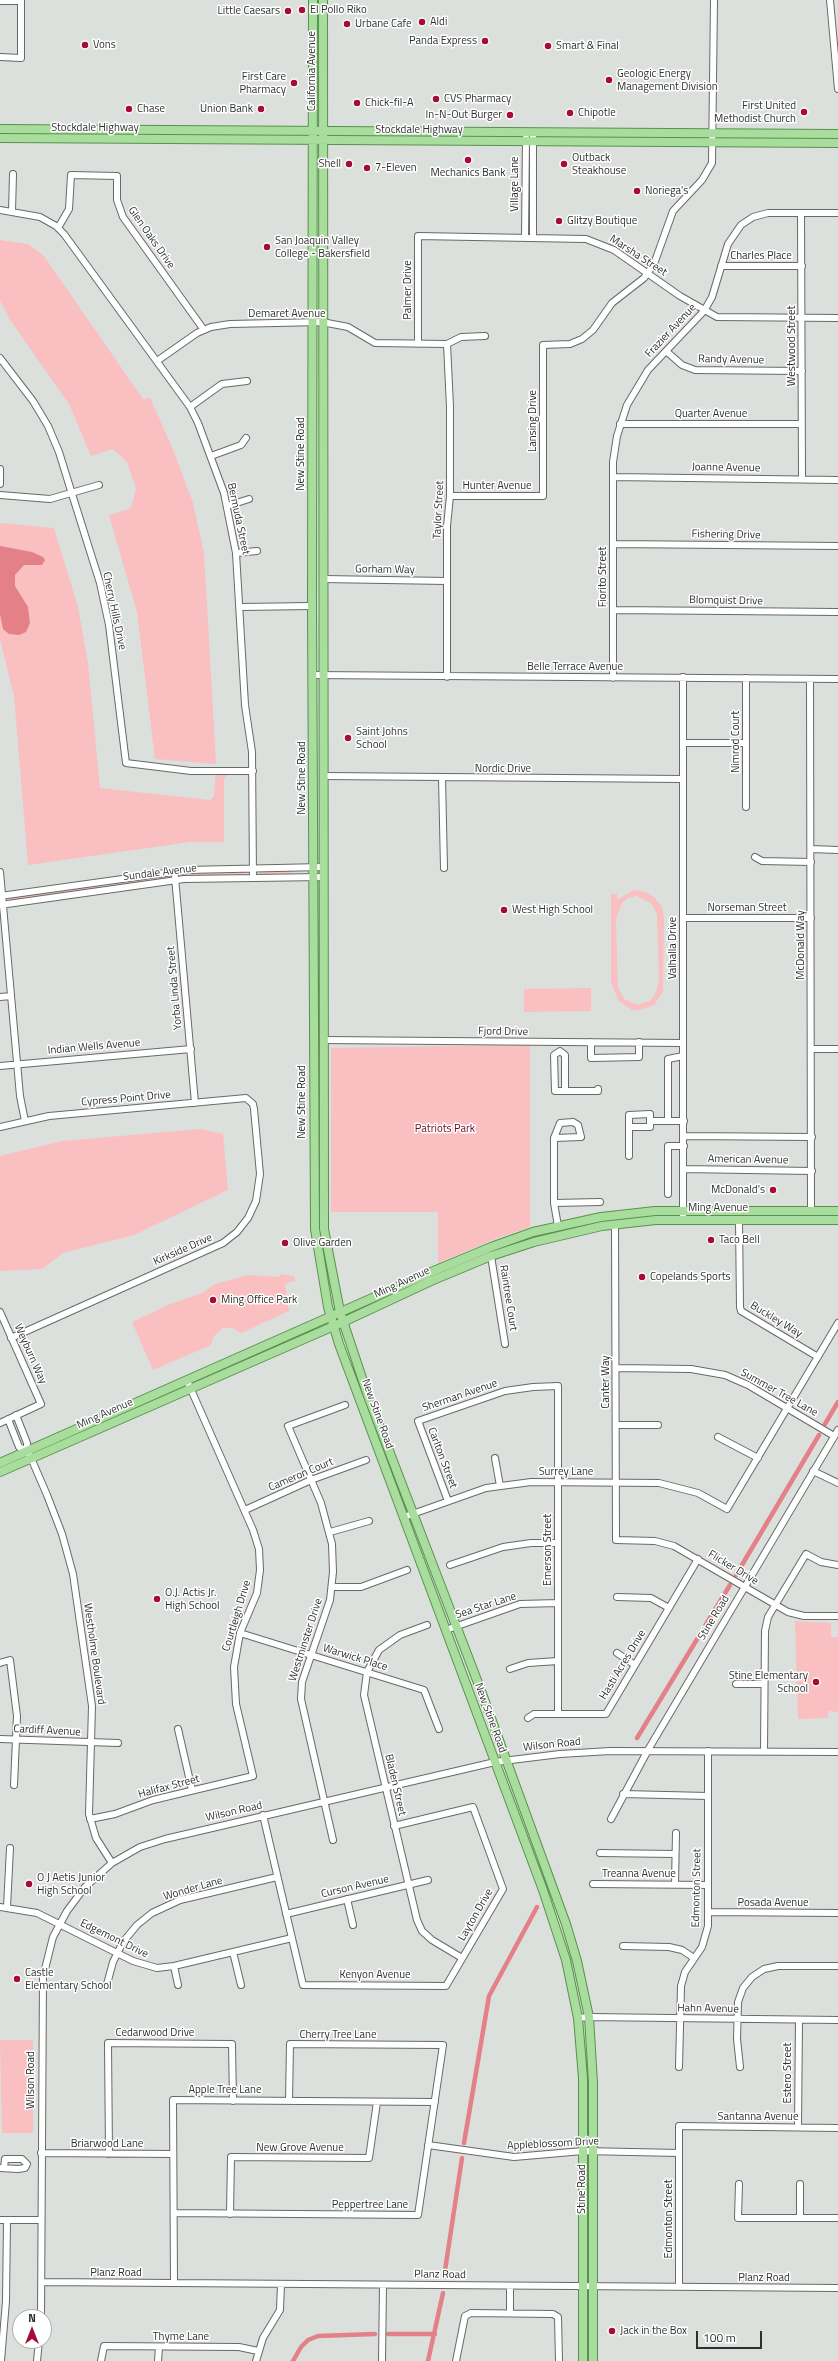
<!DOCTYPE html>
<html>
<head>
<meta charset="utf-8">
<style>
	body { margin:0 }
	#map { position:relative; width:838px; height:2361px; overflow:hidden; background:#dce0dc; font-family:"Titillium Web",sans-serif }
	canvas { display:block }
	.north { position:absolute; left:12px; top:2309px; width:40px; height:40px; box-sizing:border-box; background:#fff; border:1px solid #abacab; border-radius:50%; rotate:0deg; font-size:11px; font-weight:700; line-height:16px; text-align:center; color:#2e2f2e }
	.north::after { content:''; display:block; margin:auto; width:14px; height:18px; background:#a60c35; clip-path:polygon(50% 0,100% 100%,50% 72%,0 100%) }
	.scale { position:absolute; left:696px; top:2331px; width:66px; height:18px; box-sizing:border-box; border:2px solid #2e2f2e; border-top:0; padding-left:5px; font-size:12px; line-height:14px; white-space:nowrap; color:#2e2f2e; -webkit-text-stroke:3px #fff; paint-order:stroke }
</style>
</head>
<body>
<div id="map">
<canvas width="838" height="2361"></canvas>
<div class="north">N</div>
<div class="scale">100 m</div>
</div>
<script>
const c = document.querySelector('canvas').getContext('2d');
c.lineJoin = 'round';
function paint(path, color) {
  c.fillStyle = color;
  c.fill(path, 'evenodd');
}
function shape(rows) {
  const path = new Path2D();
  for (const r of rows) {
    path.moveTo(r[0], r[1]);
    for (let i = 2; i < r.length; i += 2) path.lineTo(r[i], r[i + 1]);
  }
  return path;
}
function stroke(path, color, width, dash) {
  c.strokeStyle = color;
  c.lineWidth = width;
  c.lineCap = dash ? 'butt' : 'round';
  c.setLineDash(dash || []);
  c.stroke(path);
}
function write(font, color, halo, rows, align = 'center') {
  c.font = font + ' "Titillium Web",sans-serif';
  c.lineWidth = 3;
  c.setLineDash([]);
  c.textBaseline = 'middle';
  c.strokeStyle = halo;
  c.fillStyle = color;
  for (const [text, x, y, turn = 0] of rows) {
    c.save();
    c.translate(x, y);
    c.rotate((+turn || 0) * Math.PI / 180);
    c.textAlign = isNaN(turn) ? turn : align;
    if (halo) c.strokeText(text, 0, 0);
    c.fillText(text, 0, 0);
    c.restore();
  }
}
paint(shape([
	[0,240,28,244,44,256,143,399,150,398,172,447,193,503,204,553,216,764,155,759,137,612,109,515,131,508,136,489,127,462,113,449,91,456,69,404,10,320,0,300],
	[0,523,54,528,78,607,88,663,100,788,210,800,214,796,216,771,233,771,224,778,224,842,190,842,28,865,14,696,0,639],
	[245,871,246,873,245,875,181,875,184,873],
	[260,871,291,871,291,875,260,875],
	[168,875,168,879,115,885,116,882],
	[102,884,103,888,10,901,10,897],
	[634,890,646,892,654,897,662,907,664,917,663,992,654,1005,640,1010,632,1010,619,1001,611,983,611,894,617,894,617,900],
	[636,896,651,903,657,914,659,982,655,994,651,1000,638,1005,625,1000,618,988,616,919,622,903,628,898],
	[591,988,591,1011,524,1012,524,989],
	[528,1045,530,1047,530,1227,495,1239,438,1263,438,1212,331,1212,331,1048],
	[201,1129,223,1134,228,1190,134,1235,63,1253,42,1269,0,1271,0,1156,62,1141],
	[281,1274,295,1277,295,1281,285,1284,289,1311,241,1333,232,1328,223,1328,214,1336,211,1345,153,1370,132,1322,168,1305,202,1293,215,1284,248,1275,279,1277],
	[795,1621,831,1623,831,1637,838,1637,838,1712,828,1711,828,1718,798,1719],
	[0,2040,33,2040,33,2133,2,2133]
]), '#f9bfc1');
paint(shape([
	[0,546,32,552,43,557,45,560,42,565,24,565,15,575,15,586,28,607,30,623,26,632,19,635,9,634,3,629,0,614]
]), '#e48087');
stroke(shape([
	[825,1424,838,1402],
	[736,1575,819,1435],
	[637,1738,730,1585],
	[464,2143,489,1996,537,1907],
	[444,2277,462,2158],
	[388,2334,435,2334],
	[293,2361,301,2347,308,2340,318,2336,375,2334],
	[428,2361,443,2293]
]), '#e48087', 4.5);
const minor = shape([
	[830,0,838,89],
	[0,1,21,1],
	[0,57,21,58,21,0],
	[0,210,40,217,56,226,64,234,190,407,198,423,224,493,236,553,245,705,252,752,253,877],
	[12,212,13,174],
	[801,213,802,479],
	[58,228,69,209,71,175,117,176,117,200,123,217,204,330],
	[525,237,526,138],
	[533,237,533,132],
	[721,266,802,266],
	[418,344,418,236,586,239,614,250,680,296,717,317,838,318],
	[447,344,461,337,485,336],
	[666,351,682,365,695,370,802,371],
	[0,358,33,401,48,426,59,452,72,494,100,583,109,625,126,763,191,771,253,771],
	[157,361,197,333,211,327,230,324,322,322,348,327,375,343,447,344],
	[190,407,222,384,247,381],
	[620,424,802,424],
	[211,456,241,445,246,438],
	[0,469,0,484],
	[613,477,838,480],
	[0,495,50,499,99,485],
	[450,496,543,496,543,345,570,344,582,339,593,330,612,303,644,278,654,264,673,211,702,180,712,163,714,0],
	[227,506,249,499],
	[613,544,838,546],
	[236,553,257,551],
	[323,579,447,581],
	[240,607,312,606],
	[613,610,838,612],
	[312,675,838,679],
	[447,677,447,526,450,496,450,407,447,344],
	[613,678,613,462,617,436,627,405,648,370,704,311,712,297,728,244,741,225,753,217,768,213,838,213],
	[810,679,811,1210],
	[683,743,746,743],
	[323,776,683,779],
	[442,778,444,868],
	[746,807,746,678],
	[811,849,838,850],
	[755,857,762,861,811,862],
	[0,872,20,1096,25,1121],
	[175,877,195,1103],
	[0,896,187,870,322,867],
	[0,905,184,879,323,877],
	[683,918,811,918],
	[0,997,11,996],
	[323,1040,683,1043],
	[591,1042,591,1058,639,1057,639,1042],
	[811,1049,838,1049],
	[0,1066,191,1049],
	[565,1091,565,1055,560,1051,554,1055,555,1091,598,1091,598,1089],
	[650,1121,684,1121],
	[668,1121,668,1059,683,1056],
	[573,1122,578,1125,581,1137,554,1138,560,1123,573,1122],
	[0,1127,49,1116,246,1098,253,1104,254,1109,260,1174,256,1201,248,1218,237,1232,223,1243,11,1338],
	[629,1127,650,1127,650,1114,629,1115,629,1156],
	[684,1136,812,1137],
	[554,1138,554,1203,558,1226],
	[684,1169,812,1171],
	[668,1194,668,1146,684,1146],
	[554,1203,600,1202],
	[683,1215,683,677],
	[739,1220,740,1307,741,1311,818,1357],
	[615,1224,616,1540,655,1541,674,1546,788,1612,804,1616,838,1616],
	[491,1256,505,1344],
	[0,1312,41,1404,0,1423],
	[616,1368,691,1369,725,1375,748,1385,834,1436],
	[16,1415,27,1443,27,1451],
	[8,1419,19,1447,27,1451,31,1458,47,1495,62,1534,73,1574,92,1706,89,1814,96,1838,112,1863],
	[616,1425,658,1425],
	[718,1437,758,1458],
	[495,1458,500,1486],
	[813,1471,838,1483],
	[448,1501,418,1421,505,1391,533,1387,558,1386,558,1714],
	[245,1510,311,1480,366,1460],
	[404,1517,486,1488,531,1482,659,1483,698,1493,727,1509,838,1323],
	[330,1532,369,1521],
	[450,1565,503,1547,531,1543,558,1543],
	[332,1587,361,1587,407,1570],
	[617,1597,651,1598,669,1608],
	[427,1625,400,1635,379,1650,367,1672,364,1695,417,1920,422,1931,432,1940,462,1958],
	[446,1630,520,1604,558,1603],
	[240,1633,424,1690,439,1729],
	[617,1653,635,1665],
	[0,1663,10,1660,17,1716,14,1785],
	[510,1669,528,1663,558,1661],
	[736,1684,764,1684],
	[528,1718,534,1714,606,1714,698,1559],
	[178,1729,192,1790],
	[0,1739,118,1743],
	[764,1751,765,1631,768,1617,806,1554,821,1562,838,1565],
	[623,1794,708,1796],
	[263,1815,303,1985,446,1986,503,1889,473,1807,394,1826],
	[90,1819,115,1814,153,1800,253,1776,236,1704,234,1667,240,1633,257,1593,260,1570,259,1549,253,1530,189,1385],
	[611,1819,648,1750,838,1430],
	[333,1840,301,1699,302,1682,330,1600,333,1572,332,1544,321,1503,288,1426,345,1405],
	[600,1853,675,1854],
	[593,1884,708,1885],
	[675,1884,676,1833],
	[347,1899,353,1925],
	[0,1907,37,1913,133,1961,157,1968,174,1966,292,1938],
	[7,1907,10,1848],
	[708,1912,838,1913],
	[286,1914,428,1880],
	[623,1946,669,1947,682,1950,694,1958],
	[233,1952,241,1985],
	[174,1966,178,1985],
	[107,1984,113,1962,123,1942,137,1925,152,1913,180,1900,277,1877],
	[578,2018,589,2017,838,2020],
	[679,2067,681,1986,685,1972,702,1947,708,1926,708,1751],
	[740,2067,737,2039,738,2002,743,1988,752,1977,764,1969,778,1966,838,1966],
	[798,2127,799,2020],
	[428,2145,514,2157,583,2151,679,2153],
	[41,2153,173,2154],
	[109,2154,108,2043,232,2044,233,2101],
	[0,2168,18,2169,25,2168,27,2164,22,2159,5,2159,4,2168],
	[739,2184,738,2218,838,2218],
	[174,2213,418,2215,443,2045,290,2044,289,2101],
	[230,2214,231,2157,369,2158,377,2102],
	[800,2218,800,2184],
	[0,2220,41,2220],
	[41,2282,838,2288],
	[174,2283,173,2100,435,2102],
	[679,2287,679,2126,838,2128],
	[510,2313,510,2286],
	[41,2317,43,1977,53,1937,67,1911,85,1887,112,1863,140,1847,165,1839,495,1762,560,1754,610,1751,838,1752],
	[1,2361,6,2301,7,2220],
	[37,2361,39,2341],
	[101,2361,104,2346,239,2347,258,2351],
	[158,2361,159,2347],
	[256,2361,263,2338,280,2310,281,2284],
	[382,2361,383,2285],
	[456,2361,465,2316,471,2313,553,2314,558,2317,559,2361]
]);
const major = shape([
	[313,0,312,606,315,1229,328,1307,339,1344,543,1890,566,1960,578,2018,583,2078,583,2361],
	[323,0,324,1229,340,1312,368,1396,480,1688,566,1924,577,1961,589,2017,593,2083,593,2361],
	[0,129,838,134],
	[0,138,838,143],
	[0,1463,431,1272,491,1247,533,1232,601,1217,655,1211,838,1211],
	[0,1472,343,1322,431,1281,491,1256,534,1242,602,1226,656,1220,838,1220]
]);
stroke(minor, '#676a67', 8);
stroke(major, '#58914d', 10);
stroke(minor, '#fff', 6);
stroke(major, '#a9dd9e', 8);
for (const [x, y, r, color] of [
	[302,10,4,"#a60c35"],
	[288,11,4,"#a60c35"],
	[422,22,4,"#a60c35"],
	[347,24,4,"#a60c35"],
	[485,41,4,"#a60c35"],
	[85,45,4,"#a60c35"],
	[548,46,4,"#a60c35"],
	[609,80,4,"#a60c35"],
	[294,83,4,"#a60c35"],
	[436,99,4,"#a60c35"],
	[357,103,4,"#a60c35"],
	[129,109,4,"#a60c35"],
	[261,109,4,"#a60c35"],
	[804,112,4,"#a60c35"],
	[570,113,4,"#a60c35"],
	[510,115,4,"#a60c35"],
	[468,160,4,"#a60c35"],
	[349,164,4,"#a60c35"],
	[564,164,4,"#a60c35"],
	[367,168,4,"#a60c35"],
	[637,191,4,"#a60c35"],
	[559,221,4,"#a60c35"],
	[267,247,4,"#a60c35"],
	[348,738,4,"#a60c35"],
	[504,910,4,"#a60c35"],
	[773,1190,4,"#a60c35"],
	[711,1240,4,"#a60c35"],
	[285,1243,4,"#a60c35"],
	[642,1277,4,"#a60c35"],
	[213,1300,4,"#a60c35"],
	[157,1599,4,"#a60c35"],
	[816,1682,4,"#a60c35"],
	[29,1884,4,"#a60c35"],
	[17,1979,4,"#a60c35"],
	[612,2331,4,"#a60c35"]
]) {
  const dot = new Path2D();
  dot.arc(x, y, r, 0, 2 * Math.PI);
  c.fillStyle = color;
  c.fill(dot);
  stroke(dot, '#fff', 1.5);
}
write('11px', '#2e2f2e', '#fff', [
	["El Pollo Riko",310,10],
	["Little Caesars",280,11,"right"],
	["Aldi",430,22],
	["Urbane Cafe",355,24],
	["Panda Express",477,41,"right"],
	["Vons",93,45],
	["Smart & Final",556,46],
	["Geologic Energy",617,74],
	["Management Division",617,87],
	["First Care",286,77,"right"],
	["Pharmacy",286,90,"right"],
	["CVS Pharmacy",444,99],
	["Chick-fil-A",365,103],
	["First United",796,106,"right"],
	["Methodist Church",796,119,"right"],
	["Chase",137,109],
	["Union Bank",253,109,"right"],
	["Chipotle",578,113],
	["In-N-Out Burger",502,115,"right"],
	["Outback",572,158],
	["Steakhouse",572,171],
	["Shell",341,164,"right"],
	["7-Eleven",375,168],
	["Mechanics Bank",468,173,"center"],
	["Noriega's",645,191],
	["Glitzy Boutique",567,221],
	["San Joaquin Valley",275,241],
	["College - Bakersfield",275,254],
	["Saint Johns",356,732],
	["School",356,745],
	["West High School",512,910],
	["McDonald's",765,1190,"right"],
	["Taco Bell",719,1240],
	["Olive Garden",293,1243],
	["Copelands Sports",650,1277],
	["Ming Office Park",221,1300],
	["O.J. Actis Jr.",165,1593],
	["High School",165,1606],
	["Stine Elementary",808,1676,"right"],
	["School",808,1689,"right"],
	["O J Aetis Junior",37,1878],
	["High School",37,1891],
	["Castle",25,1973],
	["Elementary School",25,1986],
	["Jack in the Box",620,2331]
], 'left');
write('11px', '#2e2f2e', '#fff', [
	["California Avenue",312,71,-90],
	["Stockdale Highway",95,128],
	["Stockdale Highway",419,130],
	["Village Lane",515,184,-90],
	["Glen Oaks Drive",151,238,55],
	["Marsha Street",638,256,33],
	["Charles Place",761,256],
	["Palmer Drive",408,290,-90],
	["Demaret Avenue",287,314],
	["Frazier Avenue",671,331,-47],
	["Westwood Street",792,346,-90],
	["Randy Avenue",731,360,1],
	["Quarter Avenue",711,414],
	["Lansing Drive",533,421,-90],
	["New Stine Road",301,454,-90],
	["Joanne Avenue",726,468,1],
	["Hunter Avenue",497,486],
	["Taylor Street",439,510,-87],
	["Bermuda Street",238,519,78],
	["Fishering Drive",726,535,1],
	["Gorham Way",385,570,1],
	["Fiorito Street",603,577,-90],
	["Blomquist Drive",726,601,1],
	["Cherry Hills Drive",114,611,78],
	["Belle Terrace Avenue",575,667],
	["Nimrod Court",736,742,-90],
	["Nordic Drive",503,769],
	["New Stine Road",302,778,-90],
	["Sundale Avenue",160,873,-7],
	["Norseman Street",747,908],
	["McDonald Way",801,945,-90],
	["Valhalla Drive",673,948,-90],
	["Yorba Linda Street",175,988,-95],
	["Fjord Drive",503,1032,1],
	["Indian Wells Avenue",94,1047,-5],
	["Cypress Point Drive",126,1099,-5],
	["New Stine Road",302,1102,-90],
	["American Avenue",748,1160,1],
	["Ming Avenue",718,1208],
	["Kirkside Drive",183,1250,-24],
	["Ming Avenue",402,1283,-25],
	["Raintree Court",508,1298,81],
	["Buckley Way",776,1320,31],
	["Weyburn Way",30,1354,66],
	["Canter Way",606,1382,-90],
	["Summer Tree Lane",779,1393,29],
	["Sherman Avenue",460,1396,-19],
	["Ming Avenue",105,1414,-24],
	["New Stine Road",377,1414,70],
	["Carlton Street",442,1458,69],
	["Surrey Lane",566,1472],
	["Cameron Court",301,1475,-23],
	["Emerson Street",548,1550,-90],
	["Flicker Drive",733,1568,31],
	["Sea Star Lane",486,1606,-18],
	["Courtleigh Drive",237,1616,-73],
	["Stine Road",714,1618,-59],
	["Westminster Drive",306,1640,-72],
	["Westholme Boulevard",94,1654,82],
	["Warwick Place",355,1658,17],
	["Hasti Acres Drive",623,1665,-59],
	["New Stine Road",490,1718,70],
	["Cardiff Avenue",47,1731,3],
	["Wilson Road",552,1745,-6],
	["Bladen Street",395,1785,77],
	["Halifax Street",169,1787,-15],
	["Wilson Road",234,1812,-13],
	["Treanna Avenue",639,1874],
	["Curson Avenue",355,1887,-13],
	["Edmonton Street",697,1888,-89],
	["Wonder Lane",193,1889,-16],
	["Posada Avenue",773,1903],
	["Layton Drive",476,1915,-60],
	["Edgemont Drive",114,1939,26],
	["Kenyon Avenue",375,1975],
	["Hahn Avenue",708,2009,1],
	["Cedarwood Drive",155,2033],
	["Cherry Tree Lane",338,2035],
	["Estero Street",788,2073,-90],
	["Wilson Road",31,2080,-90],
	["Apple Tree Lane",225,2090],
	["Santanna Avenue",758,2117],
	["Briarwood Lane",107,2144],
	["Appleblossom Drive",553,2144,-3],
	["New Grove Avenue",300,2148],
	["Stine Road",582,2189,-90],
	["Peppertree Lane",370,2205],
	["Edmonton Street",669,2219,-90],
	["Planz Road",116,2273],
	["Planz Road",440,2275,1],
	["Planz Road",764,2278],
	["Thyme Lane",181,2337]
]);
write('11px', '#670b1f', '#fff', [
	["Patriots Park",445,1129]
]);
</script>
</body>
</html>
